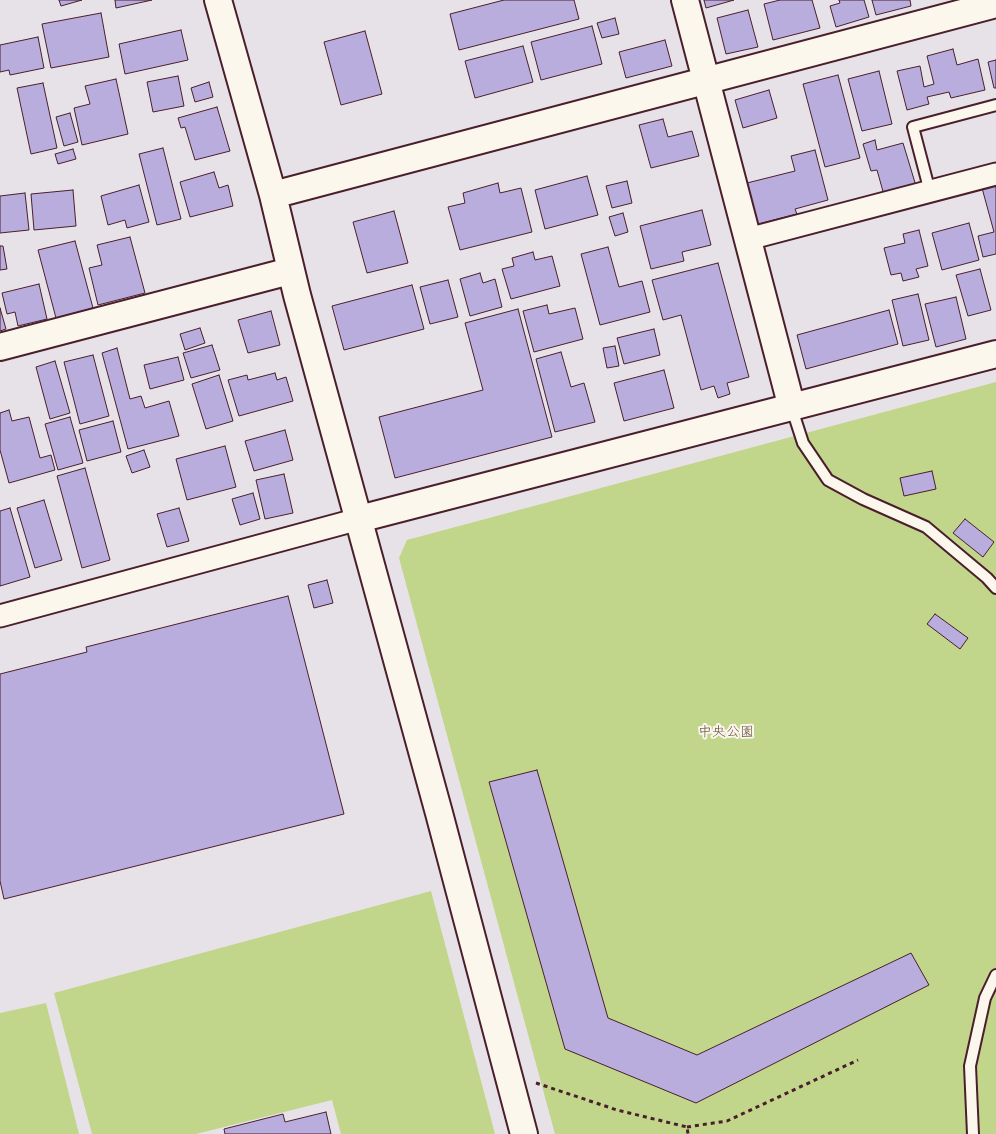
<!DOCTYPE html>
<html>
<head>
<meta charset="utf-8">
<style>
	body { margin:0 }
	canvas { display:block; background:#e7e1e8 }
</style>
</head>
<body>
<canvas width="996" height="1134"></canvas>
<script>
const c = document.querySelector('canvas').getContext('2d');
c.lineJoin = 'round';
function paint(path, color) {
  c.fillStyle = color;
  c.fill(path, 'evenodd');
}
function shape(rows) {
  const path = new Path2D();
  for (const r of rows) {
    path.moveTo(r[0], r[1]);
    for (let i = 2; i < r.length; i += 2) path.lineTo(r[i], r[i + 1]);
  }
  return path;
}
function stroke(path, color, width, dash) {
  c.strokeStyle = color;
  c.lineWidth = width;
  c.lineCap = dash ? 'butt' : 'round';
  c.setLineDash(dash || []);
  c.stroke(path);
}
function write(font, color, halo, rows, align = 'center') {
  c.font = font + ' "Gochi Hand","Klee One",sans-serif';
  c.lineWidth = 4;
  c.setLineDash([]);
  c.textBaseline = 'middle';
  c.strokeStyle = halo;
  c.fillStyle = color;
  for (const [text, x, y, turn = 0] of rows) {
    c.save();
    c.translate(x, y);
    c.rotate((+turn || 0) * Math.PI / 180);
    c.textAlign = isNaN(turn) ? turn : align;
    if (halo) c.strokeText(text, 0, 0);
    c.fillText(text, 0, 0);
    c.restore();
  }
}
paint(shape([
	[996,382,996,1134,555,1134,399,558,407,540],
	[431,891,495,1134,341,1134,332,1100,196,1134,92,1134,54,993],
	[46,1003,79,1134,0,1134,0,1013]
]), '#c1d68b');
const building = shape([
	[59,0,82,0,61,6,59,0],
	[115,0,152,0,116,8,115,0],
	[504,0,574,0,579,19,459,50,450,14,504,0],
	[704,0,734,0,706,8,704,0],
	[780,0,812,0,820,28,773,40,764,4,780,0],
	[839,0,864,0,869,17,836,27,830,6,840,3,839,0],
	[872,0,910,0,911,6,876,15,872,0],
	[748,10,758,47,726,54,717,18,748,10],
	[101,13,109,57,51,68,42,24,101,13],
	[615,18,619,34,602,38,597,23,615,18],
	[592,26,602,64,541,80,531,42,592,26],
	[181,30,188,60,125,74,119,44,181,30],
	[365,31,382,94,341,105,324,42,365,31],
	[38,37,44,68,10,75,9,70,0,72,0,45,38,37],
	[665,40,672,66,626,78,619,52,665,40],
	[523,46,533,82,475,98,465,61,523,46],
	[953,49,957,65,978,59,985,90,951,98,949,92,927,97,929,104,907,110,897,71,920,66,924,87,934,84,927,56,953,49],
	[996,60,996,88,994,88,988,62,996,60],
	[879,71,892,124,862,131,848,79,879,71],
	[838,75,860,158,825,167,803,84,838,75],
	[178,76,184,106,153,112,147,82,178,76],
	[116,79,128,134,82,145,74,108,90,104,85,86,116,79],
	[209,82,213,97,195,102,191,88,209,82],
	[43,83,57,148,31,154,17,88,43,83],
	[769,90,777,118,743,128,735,100,769,90],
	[217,107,230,151,195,160,185,127,181,128,178,118,217,107],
	[70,113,78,142,64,146,56,117,70,113],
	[663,119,668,137,692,131,699,156,651,168,639,125,663,119],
	[875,140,877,150,903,143,916,186,884,195,877,170,871,171,863,144,875,140],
	[163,148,181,219,157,225,139,154,163,148],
	[73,149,76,159,58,164,55,154,73,149],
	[815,150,828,200,795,209,797,214,758,224,747,183,795,171,791,156,815,150],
	[214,172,219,188,228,185,233,206,190,217,180,182,214,172],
	[587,176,598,215,545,229,535,190,587,176],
	[627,181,632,203,612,208,606,186,627,181],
	[498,183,500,193,521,188,532,232,460,250,448,207,465,203,463,193,498,183],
	[996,184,996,254,983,257,978,236,994,232,982,188,996,184],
	[139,185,149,222,127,228,125,220,108,225,101,196,139,185],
	[73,190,76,226,34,230,31,194,73,190],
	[25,193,29,230,0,233,0,196,25,193],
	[702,210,711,245,682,252,684,261,651,269,640,226,702,210],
	[394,211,408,263,367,273,353,222,394,211],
	[623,213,628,232,615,236,609,217,623,213],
	[969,223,979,260,942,270,932,233,969,223],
	[919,230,928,266,916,269,919,277,903,281,901,273,891,275,884,248,905,243,903,234,919,230],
	[130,237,145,293,98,305,89,268,102,265,97,245,130,237],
	[75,241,93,308,56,318,38,250,75,241],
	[0,246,3,246,7,269,0,270,0,246],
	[608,247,619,287,642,281,650,312,600,325,581,254,608,247],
	[533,252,535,260,552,256,560,286,511,299,502,269,514,266,512,258,533,252],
	[718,263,749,377,727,383,730,394,718,398,714,386,701,390,681,315,663,320,652,280,718,263],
	[980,269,991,310,968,316,956,275,980,269],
	[480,273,483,283,495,279,502,307,470,316,460,279,480,273],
	[448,280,458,317,430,324,420,287,448,280],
	[39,284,47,319,18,326,15,312,7,314,2,293,39,284],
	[412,285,424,329,344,350,332,306,412,285],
	[918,294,929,340,903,346,892,300,918,294],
	[956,297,966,339,936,347,925,304,956,297],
	[547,305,549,314,575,308,583,339,534,352,523,311,547,305],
	[0,308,6,329,0,331,0,308],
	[518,309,552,437,395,478,379,417,483,390,465,323,518,309],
	[889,310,898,344,806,369,797,335,889,310],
	[271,311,280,345,248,353,238,320,271,311],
	[200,328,205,343,185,350,180,334,200,328],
	[654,329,660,355,624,364,617,338,654,329],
	[212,345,220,370,191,378,183,353,212,345],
	[615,346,619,366,607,368,603,348,615,346],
	[117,348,130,399,141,396,145,408,169,401,179,436,128,449,102,353,117,348],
	[561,352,571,387,584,383,595,422,555,432,536,359,561,352],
	[93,355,109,416,80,424,64,362,93,355],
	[178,357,184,380,150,389,144,365,178,357],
	[55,361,70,413,50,419,36,367,55,361],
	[664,370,674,408,624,421,614,383,664,370],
	[275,373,277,380,286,377,293,401,239,416,228,380,247,375,248,380,275,373],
	[219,375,233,421,206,429,192,384,219,375],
	[9,410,12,421,29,417,40,458,51,455,55,470,9,483,0,450,0,413,9,410],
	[70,417,83,463,58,470,45,424,70,417],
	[113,421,121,452,87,461,79,430,113,421],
	[285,430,293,460,254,471,245,441,285,430],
	[225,446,236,487,187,500,176,459,225,446],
	[144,450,150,467,132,473,126,456,144,450],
	[85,468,110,560,82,568,57,476,85,468],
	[932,471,936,489,904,496,900,478,932,471],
	[284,474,293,513,265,519,256,480,284,474],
	[253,493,260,519,240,525,232,499,253,493],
	[44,500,62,560,35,568,17,508,44,500],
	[10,508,30,577,0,586,0,511,10,508],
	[179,508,189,541,167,547,157,514,179,508],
	[965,519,994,542,983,557,953,533,965,519],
	[327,580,333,603,314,608,308,585,327,580],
	[288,596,344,814,4,899,0,881,0,674,87,652,86,647,288,596],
	[935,614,968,638,960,649,927,624,935,614],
	[537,770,608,1018,697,1055,911,953,929,985,696,1103,565,1049,489,782,537,770],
	[326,1112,331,1134,225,1134,224,1129,283,1114,285,1122,326,1112]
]);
paint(building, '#b9addd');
stroke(building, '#4a1f2b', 1);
const service = shape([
	[930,192,913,127,996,105],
	[792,409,803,443,828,480,863,499,926,527,987,578,996,588],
	[973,1134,970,1066,985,998,996,975]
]);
const minor = shape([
	[748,239,996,174],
	[0,616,359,519]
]);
const tertiary = shape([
	[218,0,273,195,297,295,439,813,524,1134],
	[685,0,792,408],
	[273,195,996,4],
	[0,347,290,271],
	[359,519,996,354]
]);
stroke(service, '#4a1f2b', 14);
stroke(minor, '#4a1f2b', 25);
stroke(tertiary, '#4a1f2b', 30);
stroke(shape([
	[536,1083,617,1110,687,1127,688,1134],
	[687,1127,727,1121,858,1060]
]), '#4a1f2b', 3, [4, 4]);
stroke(service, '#fbf7ec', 10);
stroke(minor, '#fbf7ec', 21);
stroke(tertiary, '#fbf7ec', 26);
write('14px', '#684d43', '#fbf7ec', [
	["中央公園",726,734]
]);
</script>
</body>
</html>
